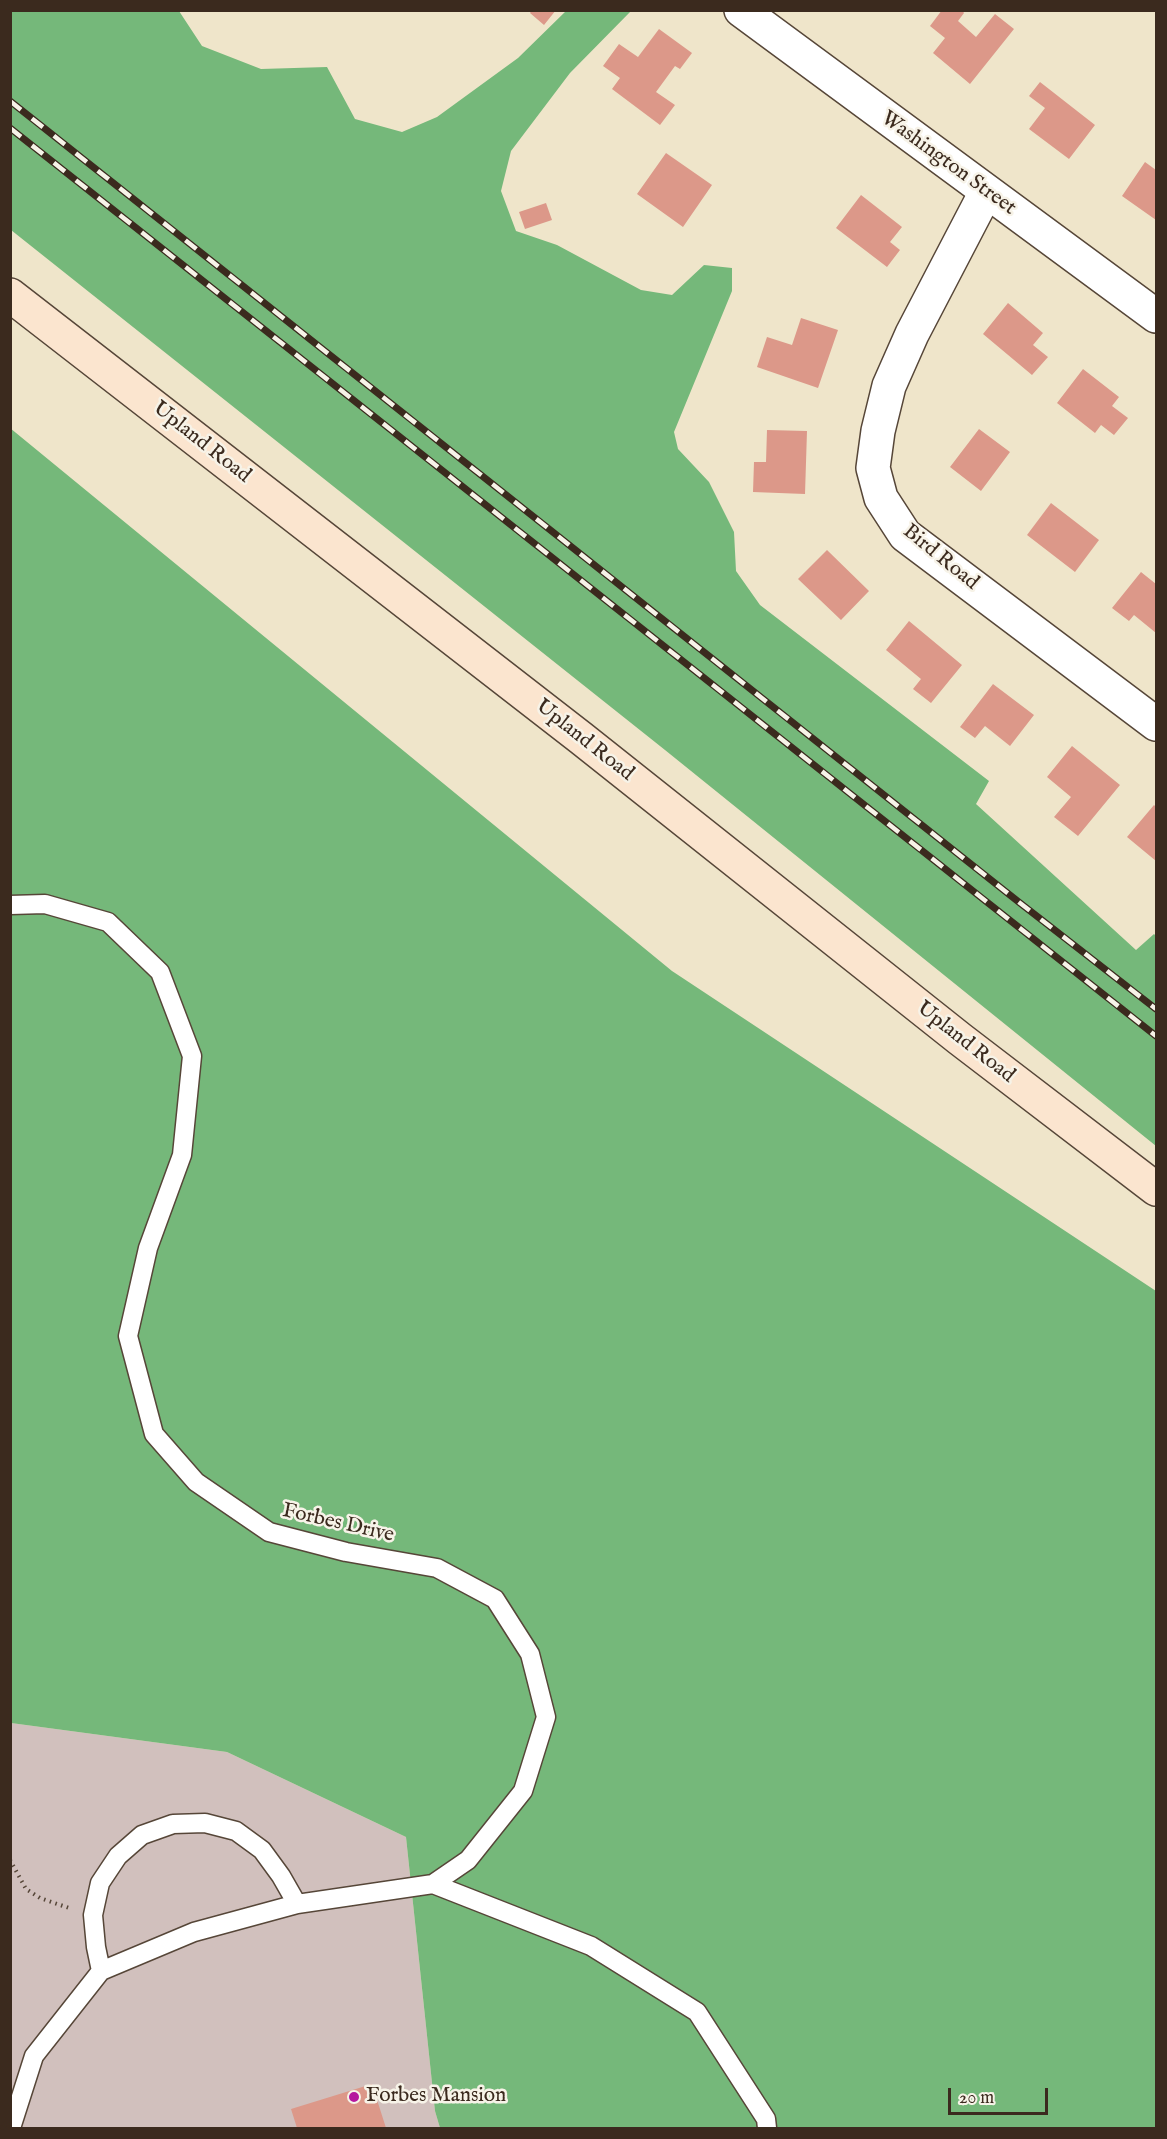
<!DOCTYPE html>
<html>
<head>
<meta charset="utf-8">
<style>
	body { margin:0 }
	#map { position:relative; width:1167px; height:2139px; overflow:hidden; background:#efe5ca; font-family:"IM FELL English",serif }
	canvas { display:block }
	.frame { position:absolute; inset:0; border:12px solid #3b2a1e; pointer-events:none }
	.scale { position:absolute; left:948px; top:2088px; width:100px; height:27px; box-sizing:border-box; border:3px solid #3b2a1e; border-top:0; padding-left:8px; font-size:18px; line-height:21px; white-space:nowrap; color:#3b2a1e; -webkit-text-stroke:4px #f7f3e8; paint-order:stroke }
</style>
</head>
<body>
<div id="map">
<canvas width="1167" height="2139"></canvas>
<div class="frame"></div>
<div class="scale">20 m</div>
</div>
<script>
const c = document.querySelector('canvas').getContext('2d');
c.lineJoin = 'round';
function paint(path, color) {
  c.fillStyle = color;
  c.fill(path, 'evenodd');
}
function shape(rows) {
  const path = new Path2D();
  for (const r of rows) {
    path.moveTo(r[0], r[1]);
    for (let i = 2; i < r.length; i += 2) path.lineTo(r[i], r[i + 1]);
  }
  return path;
}
function stroke(path, color, width, dash) {
  c.strokeStyle = color;
  c.lineWidth = width;
  c.lineCap = dash ? 'butt' : 'round';
  c.setLineDash(dash || []);
  c.stroke(path);
}
function write(font, color, halo, rows, align = 'center') {
  c.font = font + ' "IM FELL English",serif';
  c.lineWidth = 5;
  c.setLineDash([]);
  c.textBaseline = 'middle';
  c.strokeStyle = halo;
  c.fillStyle = color;
  for (const [text, x, y, turn = 0] of rows) {
    c.save();
    c.translate(x, y);
    c.rotate((+turn || 0) * Math.PI / 180);
    c.textAlign = isNaN(turn) ? turn : align;
    if (halo) c.strokeText(text, 0, 0);
    c.fillText(text, 0, 0);
    c.restore();
  }
}
paint(shape([
	[11,1723,227,1752,406,1837,435,2111,440,2128,11,2128]
]), '#d1c0bd');
paint(shape([
	[10,11,179,11,202,46,261,69,327,67,355,119,402,132,437,117,518,58,566,11,631,11,570,73,511,151,501,191,516,231,557,245,641,290,672,295,704,265,732,268,732,291,674,432,678,449,709,482,734,532,736,571,760,605,989,781,976,804,1136,950,1154,934,1156,936,1156,1146,665,750,11,230],
	[10,428,672,971,1156,1291,1156,2128,440,2128,435,2111,406,1837,227,1752,11,1723]
]), '#75b87a');
paint(shape([
	[532,10,556,10,544,25,530,13],
	[942,10,962,10,964,13,958,21,976,37,995,14,1014,29,970,84,933,53,945,38,930,26],
	[659,29,692,53,680,69,675,66,656,92,675,105,660,125,612,89,620,78,603,66,619,44,638,57],
	[1040,82,1095,125,1069,159,1029,129,1045,108,1029,96],
	[666,153,712,185,683,227,637,194],
	[1145,162,1156,170,1156,220,1122,196],
	[861,195,902,227,890,242,900,250,887,267,836,228],
	[546,203,552,220,525,229,519,212],
	[1008,303,1043,333,1033,345,1048,357,1032,375,983,334],
	[801,318,838,330,818,388,757,367,767,337,792,345],
	[1083,369,1119,397,1112,406,1128,418,1114,435,1101,425,1095,433,1057,403],
	[979,429,1010,452,981,491,950,467],
	[767,430,807,431,805,494,753,492,754,462,766,462],
	[1051,503,1099,540,1075,572,1027,535],
	[827,550,869,591,841,620,798,579],
	[1141,572,1156,584,1156,633,1134,615,1129,621,1112,608],
	[909,621,962,665,931,703,913,689,921,679,886,650],
	[993,684,1034,715,1010,746,985,726,975,738,960,727],
	[1072,746,1120,785,1078,836,1054,817,1071,797,1047,777],
	[1154,805,1156,807,1156,861,1127,837],
	[372,2084,386,2128,297,2128,291,2109]
]), '#dc9889');
const service = shape([
	[10,905,45,904,108,922,160,972,192,1056,182,1155,148,1248,128,1336,154,1434,196,1482,269,1532,346,1552,437,1568,495,1599,530,1654,546,1717,523,1791,468,1860,433,1884],
	[101,1971,96,1947,93,1915,100,1883,118,1856,142,1835,173,1824,205,1823,236,1831,262,1850,281,1876,297,1904],
	[11,2128,34,2056,101,1971,194,1932,297,1904,433,1884,591,1946,697,2012,766,2119,767,2128]
]);
const minor = shape([
	[986,192,912,334,889,386,878,431,873,468,881,498,905,535,1156,724]
]);
const tertiary = shape([
	[741,10,1156,316]
]);
const secondary = shape([
	[10,295,581,738,960,1039,1156,1189]
]);
stroke(service, '#564638', 21);
stroke(minor, '#564638', 36);
stroke(tertiary, '#564638', 36);
stroke(secondary, '#564638', 36);
stroke(shape([
	[10,1860,26,1889,40,1898,69,1908]
]), '#564638', 4, [1.5, 4.5]);
stroke(service, '#fff', 18);
stroke(minor, '#fff', 33);
stroke(tertiary, '#fff', 33);
stroke(secondary, '#fbe5cf', 33);
const rail = shape([
	[10,101,1020,903,1156,1009],
	[10,128,1156,1036]
]);
stroke(rail, '#3b2a1e', 7);
stroke(rail, '#f7f3e8', 4.5, [14]);
for (const [x, y, r, color] of [
	[354,2097,6,"#b5179e"]
]) {
  const dot = new Path2D();
  dot.arc(x, y, r, 0, 2 * Math.PI);
  c.fillStyle = color;
  c.fill(dot);
  stroke(dot, '#f7f3e8', 2);
}
write('21px', '#3b2a1e', '#f7f3e8', [
	["Washington Street",948,164,36],
	["Upland Road",201,443,38],
	["Bird Road",940,558,39],
	["Upland Road",584,741,38],
	["Upland Road",965,1043,38],
	["Forbes Drive",338,1524,13]
]);
write('21px', '#3b2a1e', '#f7f3e8', [
	["Forbes Mansion",366,2097]
], 'left');
</script>
</body>
</html>
